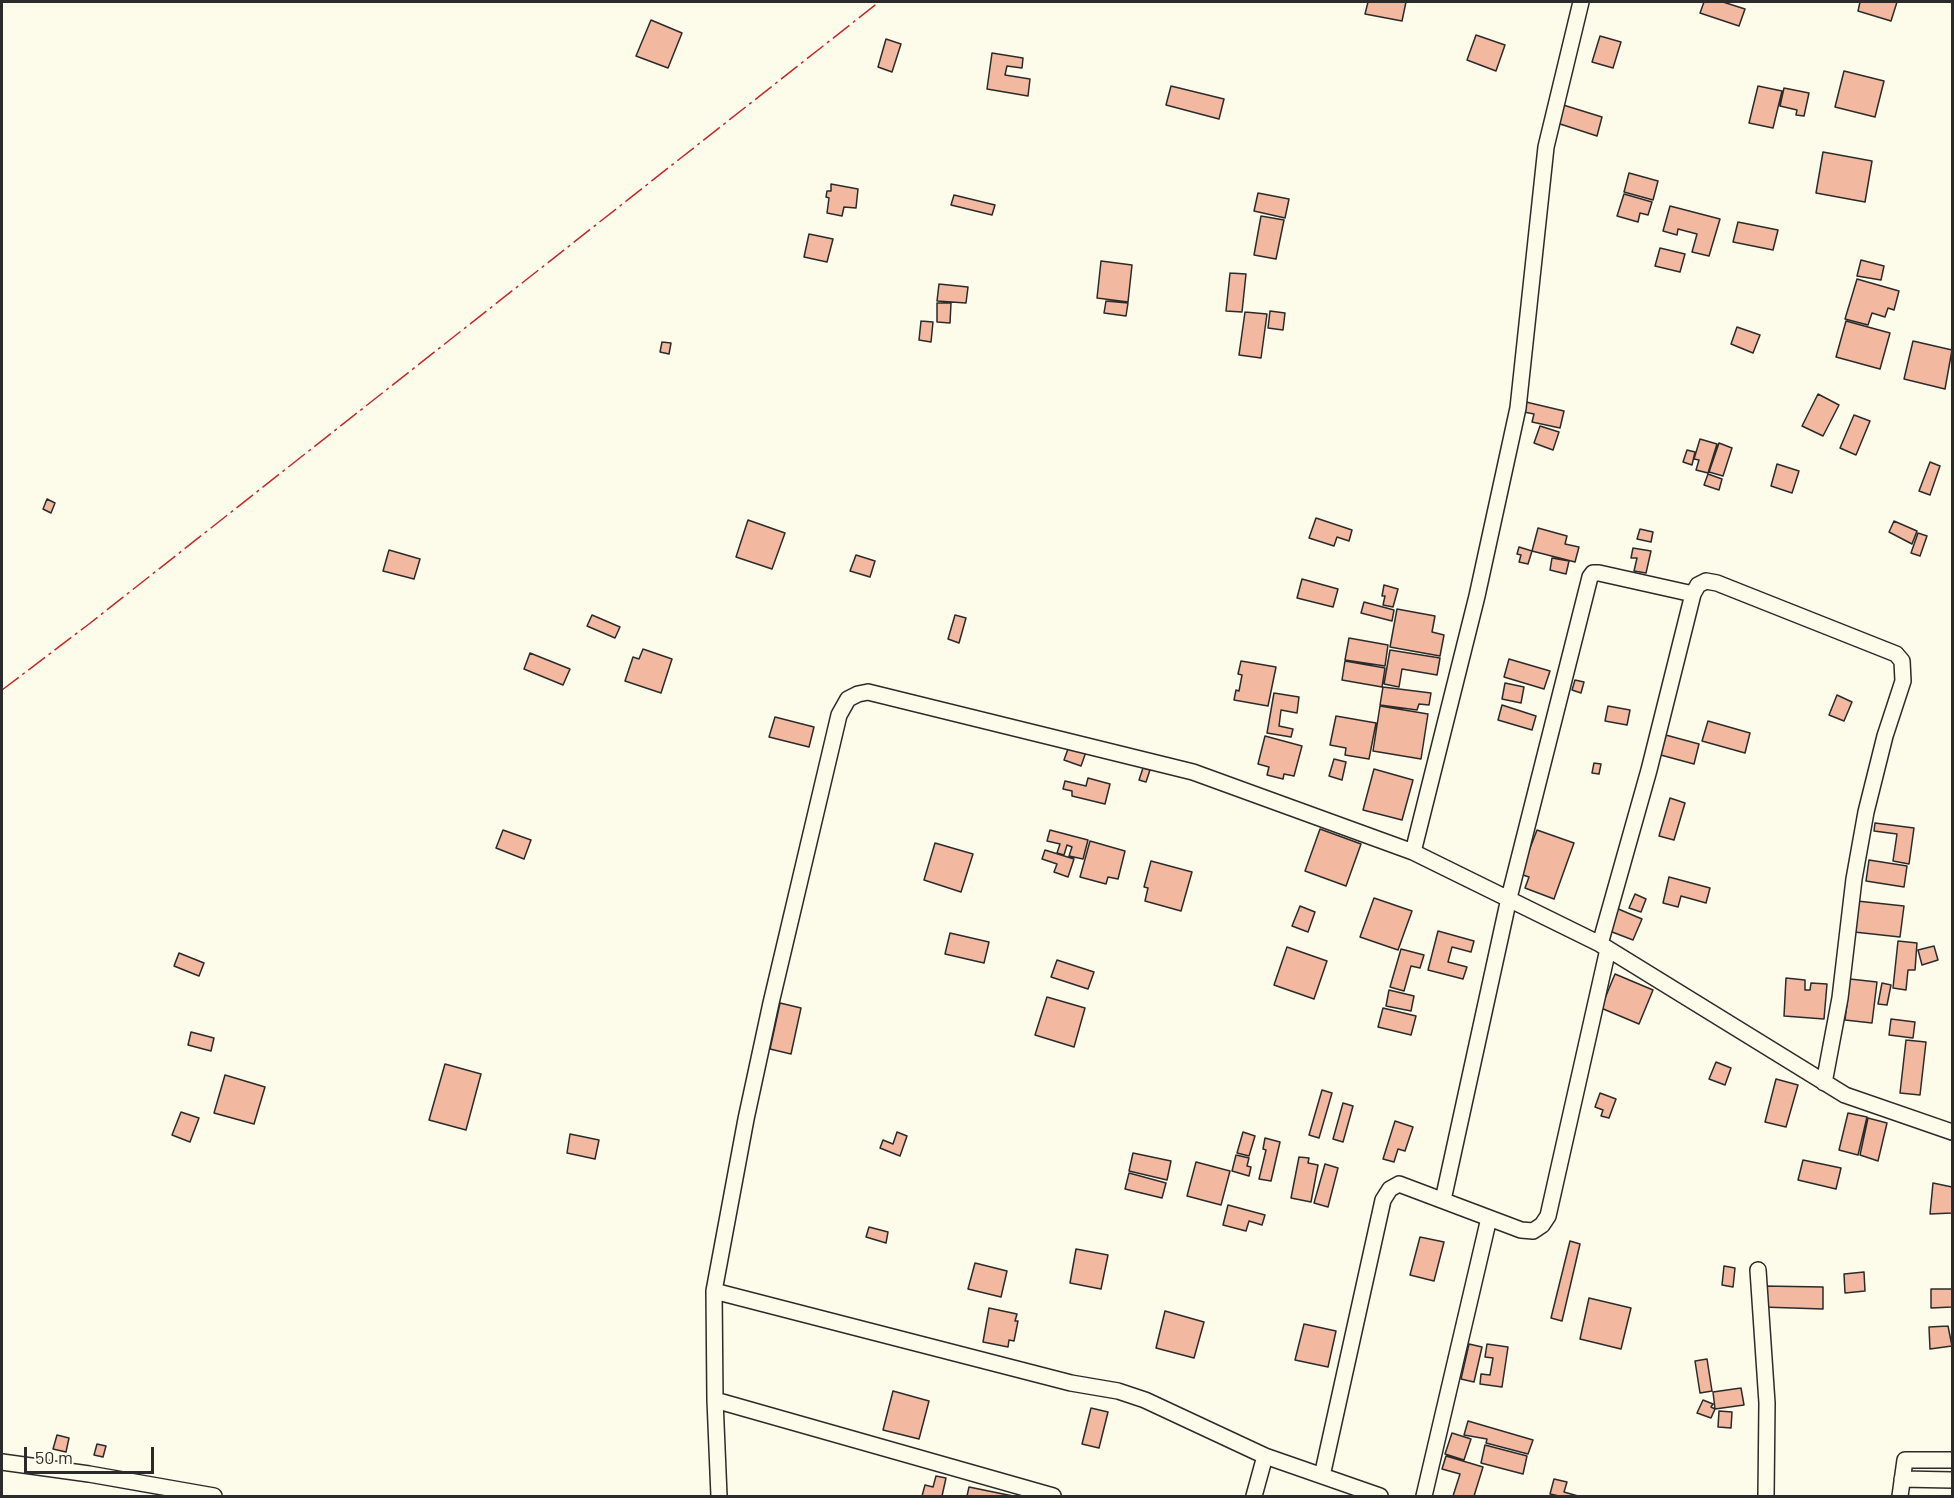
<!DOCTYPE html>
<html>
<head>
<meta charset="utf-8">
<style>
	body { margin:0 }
	#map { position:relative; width:1954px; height:1498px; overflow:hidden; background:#fdfbea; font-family:Barlow,sans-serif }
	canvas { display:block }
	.frame { position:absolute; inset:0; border:3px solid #2b2b2b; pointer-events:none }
	.scale { position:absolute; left:24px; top:1447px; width:130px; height:27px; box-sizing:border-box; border:3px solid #2b2b2b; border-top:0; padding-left:8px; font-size:18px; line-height:21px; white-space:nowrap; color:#2b2b2b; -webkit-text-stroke:4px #fdfbea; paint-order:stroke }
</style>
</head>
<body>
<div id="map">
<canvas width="1954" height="1498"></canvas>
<div class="frame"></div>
<div class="scale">50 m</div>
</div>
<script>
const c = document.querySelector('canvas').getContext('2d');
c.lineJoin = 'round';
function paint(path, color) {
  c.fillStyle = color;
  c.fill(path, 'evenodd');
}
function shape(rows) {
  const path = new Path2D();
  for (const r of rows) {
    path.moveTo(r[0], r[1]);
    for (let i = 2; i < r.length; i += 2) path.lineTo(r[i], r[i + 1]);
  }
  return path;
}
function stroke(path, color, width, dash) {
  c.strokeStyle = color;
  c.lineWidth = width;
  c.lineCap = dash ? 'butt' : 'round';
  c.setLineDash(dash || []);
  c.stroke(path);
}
const building = shape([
	[1368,2,1406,2,1402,21,1365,14,1368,2],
	[1704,2,1723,2,1745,9,1739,26,1700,13,1704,2],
	[1859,2,1897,2,1891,21,1858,11,1860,2,1859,2],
	[651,20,682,33,668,68,636,56,651,20],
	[1476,35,1505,45,1496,71,1467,60,1476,35],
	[1600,36,1621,42,1613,68,1592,62,1600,36],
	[886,39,901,44,892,72,878,67,886,39],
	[992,53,1023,58,1022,68,1007,66,1005,75,1030,79,1028,96,987,89,992,53],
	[1844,71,1884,81,1875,117,1835,107,1844,71],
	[1171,86,1224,99,1219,119,1166,105,1171,86],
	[1758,86,1782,91,1773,128,1749,123,1758,86],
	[1784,88,1809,93,1804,116,1796,115,1797,110,1780,106,1784,88],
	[1560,104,1602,117,1597,136,1554,122,1560,104],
	[1823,152,1872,161,1865,202,1816,193,1823,152],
	[1629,173,1658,181,1653,200,1624,192,1629,173],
	[831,184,858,189,856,208,844,207,842,216,827,213,829,198,826,197,827,191,831,191,831,184],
	[1258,193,1289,199,1285,218,1254,211,1258,193],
	[1624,194,1652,202,1648,215,1640,213,1638,222,1617,216,1624,194],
	[954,195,995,205,992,215,951,205,954,195],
	[1670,206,1720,219,1709,256,1692,252,1697,234,1678,229,1677,235,1663,231,1670,206],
	[1261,216,1284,220,1276,259,1254,255,1261,216],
	[1738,222,1778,230,1773,250,1733,242,1738,222],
	[809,234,833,239,827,262,804,257,809,234],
	[1660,248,1685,254,1680,272,1655,266,1660,248],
	[1861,260,1884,266,1881,280,1857,276,1861,260],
	[1101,261,1132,265,1128,302,1097,298,1101,261],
	[1230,273,1246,274,1242,312,1226,311,1230,273],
	[1857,279,1899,291,1894,310,1888,308,1885,317,1872,313,1868,325,1845,319,1857,279],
	[939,284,968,287,966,303,937,301,939,284],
	[1106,301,1128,303,1126,316,1104,313,1106,301],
	[937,303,951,303,950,323,937,322,937,303],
	[1270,311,1285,313,1283,330,1268,328,1270,311],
	[1245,312,1267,314,1261,358,1239,355,1245,312],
	[921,321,933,322,931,342,919,340,921,321],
	[1846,321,1890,333,1880,369,1836,357,1846,321],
	[1737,327,1760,335,1753,353,1731,344,1737,327],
	[1913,341,1952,350,1945,389,1904,379,1913,341],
	[662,342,671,343,669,354,660,352,662,342],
	[1818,394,1839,405,1823,436,1802,426,1818,394],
	[1526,402,1564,411,1560,428,1532,422,1534,414,1524,412,1526,402],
	[1854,415,1870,421,1856,455,1840,448,1854,415],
	[1540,426,1559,432,1553,450,1534,443,1540,426],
	[1700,439,1717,444,1708,473,1696,470,1699,460,1694,459,1700,439],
	[1719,443,1732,448,1723,476,1709,472,1719,443],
	[1687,450,1695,452,1692,465,1683,462,1687,450],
	[1930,462,1940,466,1930,495,1919,491,1930,462],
	[1777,464,1799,471,1792,493,1771,486,1777,464],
	[1708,474,1722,479,1719,490,1704,485,1708,474],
	[47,499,55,503,51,513,43,509,47,499],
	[1316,518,1352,530,1349,541,1337,537,1334,546,1309,538,1316,518],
	[748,520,785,533,772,569,736,557,748,520],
	[1894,521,1917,531,1912,544,1889,532,1894,521],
	[1538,528,1567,536,1565,544,1579,547,1575,562,1532,551,1538,528],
	[1640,529,1653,532,1651,542,1637,539,1640,529],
	[1918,533,1927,536,1920,556,1911,553,1918,533],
	[1519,547,1532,551,1528,564,1519,562,1521,555,1517,554,1519,547],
	[1633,548,1651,551,1646,573,1634,571,1637,558,1631,558,1633,548],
	[389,550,420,559,414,579,383,571,389,550],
	[856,555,875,561,870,577,850,571,856,555],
	[1552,558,1569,561,1566,574,1550,570,1552,558],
	[1302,579,1338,589,1333,607,1297,598,1302,579],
	[1384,585,1398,589,1393,607,1383,605,1385,596,1382,596,1384,585],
	[1364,602,1394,610,1392,621,1361,613,1364,602],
	[1397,609,1435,616,1432,632,1444,635,1440,656,1390,647,1397,609],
	[592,615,620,627,615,638,587,626,592,615],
	[955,615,966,618,959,643,948,639,955,615],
	[1349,638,1388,645,1385,666,1345,660,1349,638],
	[643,649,672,659,661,693,625,681,633,657,639,659,643,649],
	[1390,650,1440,658,1437,675,1402,669,1399,687,1384,684,1390,650],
	[530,653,570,669,563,685,524,669,530,653],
	[1509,659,1550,671,1544,689,1504,677,1509,659],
	[1241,661,1276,667,1268,706,1234,700,1236,690,1239,691,1242,675,1238,674,1241,661],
	[1345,661,1385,668,1382,687,1342,680,1345,661],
	[1575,680,1584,682,1581,693,1572,690,1575,680],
	[1505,683,1524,687,1521,703,1502,699,1505,683],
	[1383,687,1431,693,1429,705,1419,704,1417,710,1380,705,1383,687],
	[1274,693,1299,697,1297,713,1281,710,1279,726,1293,729,1291,737,1267,733,1274,693],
	[1837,695,1852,702,1844,721,1829,715,1837,695],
	[1502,705,1536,716,1532,730,1498,720,1502,705],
	[1380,706,1428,714,1421,759,1373,751,1380,706],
	[1608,706,1630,710,1627,725,1605,721,1608,706],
	[1336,716,1376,723,1369,759,1345,755,1346,748,1330,745,1336,716],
	[775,717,814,727,809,747,769,737,775,717],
	[1708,721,1750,733,1745,753,1702,741,1708,721],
	[1662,734,1699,744,1694,764,1657,754,1662,734],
	[1265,736,1302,746,1294,776,1284,774,1283,779,1267,775,1269,767,1258,764,1265,736],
	[1069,746,1086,752,1081,766,1064,760,1069,746],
	[1334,759,1346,762,1342,780,1329,776,1334,759],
	[1594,763,1601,764,1599,774,1592,773,1594,763],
	[1143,768,1150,770,1146,782,1139,780,1143,768],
	[1374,769,1413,780,1402,820,1363,810,1374,769],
	[1088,778,1110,784,1105,804,1072,796,1072,791,1063,789,1065,781,1086,786,1088,778],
	[1670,798,1685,803,1674,840,1659,836,1670,798],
	[1875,823,1914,828,1909,864,1893,861,1897,834,1874,831,1875,823],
	[1320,829,1361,844,1346,886,1305,871,1320,829],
	[503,830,531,840,524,859,496,848,503,830],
	[1050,830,1088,840,1083,859,1069,856,1072,847,1067,845,1064,855,1057,853,1060,844,1047,841,1050,830],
	[1537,830,1574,843,1554,899,1525,888,1529,877,1520,874,1537,830],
	[1090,841,1125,851,1118,879,1108,877,1106,884,1080,877,1090,841],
	[935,843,973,854,961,892,924,880,935,843],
	[1045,850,1074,859,1068,877,1054,872,1057,864,1042,859,1045,850],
	[1869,860,1907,866,1904,887,1866,881,1869,860],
	[1151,861,1192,872,1181,911,1145,901,1148,888,1144,887,1151,861],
	[1669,877,1710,888,1706,903,1681,896,1678,907,1663,903,1669,877],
	[1635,894,1646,899,1641,912,1629,908,1635,894],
	[1374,898,1412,911,1398,950,1360,937,1374,898],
	[1857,901,1904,906,1900,937,1854,932,1857,901],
	[1300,906,1315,912,1308,932,1292,926,1300,906],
	[1616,908,1642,919,1633,940,1607,930,1616,908],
	[1438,931,1474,941,1471,952,1452,947,1448,962,1467,967,1463,979,1428,970,1438,931],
	[950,933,989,942,984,963,945,954,950,933],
	[1898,941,1917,943,1915,970,1908,970,1906,990,1893,988,1898,941],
	[1934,946,1938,960,1922,965,1918,950,1934,946],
	[1287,947,1327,961,1314,999,1274,985,1287,947],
	[1401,949,1424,955,1420,968,1411,966,1404,991,1390,987,1401,949],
	[179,953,204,963,199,976,174,966,179,953],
	[1057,960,1094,972,1088,989,1051,977,1057,960],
	[1615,974,1653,990,1639,1024,1601,1008,1615,974],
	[1786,978,1805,980,1805,990,1810,990,1811,983,1827,984,1824,1019,1784,1016,1786,978],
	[1850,979,1877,982,1872,1023,1845,1020,1850,979],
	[1882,983,1891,985,1887,1005,1878,1004,1882,983],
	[1389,990,1414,996,1411,1011,1386,1006,1389,990],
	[1047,997,1085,1008,1074,1047,1035,1035,1047,997],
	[780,1003,801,1008,791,1054,770,1049,780,1003],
	[1383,1008,1416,1016,1411,1035,1378,1027,1383,1008],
	[1891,1019,1915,1022,1913,1038,1889,1035,1891,1019],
	[191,1032,214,1038,211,1051,188,1045,191,1032],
	[1906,1040,1926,1042,1920,1095,1900,1093,1906,1040],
	[1716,1062,1731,1068,1725,1085,1709,1079,1716,1062],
	[445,1064,481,1074,466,1130,429,1120,445,1064],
	[225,1075,265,1087,254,1124,214,1113,225,1075],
	[1776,1079,1798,1085,1786,1127,1765,1122,1776,1079],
	[1322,1090,1332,1093,1319,1138,1309,1135,1322,1090],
	[1600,1093,1616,1099,1609,1118,1601,1116,1603,1110,1595,1107,1600,1093],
	[1343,1103,1353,1106,1343,1142,1333,1139,1343,1103],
	[181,1112,199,1118,190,1142,172,1135,181,1112],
	[1848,1113,1867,1117,1858,1155,1839,1150,1848,1113],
	[1868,1118,1887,1123,1878,1161,1860,1155,1868,1118],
	[1395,1121,1413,1127,1405,1151,1398,1149,1394,1162,1383,1159,1395,1121],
	[897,1132,907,1136,900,1156,880,1148,883,1140,893,1144,897,1132],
	[1243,1132,1255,1136,1249,1156,1237,1153,1243,1132],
	[570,1134,599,1140,595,1159,567,1153,570,1134],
	[1265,1138,1280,1142,1271,1181,1259,1179,1266,1150,1263,1149,1265,1138],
	[1133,1153,1171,1161,1167,1180,1129,1171,1133,1153],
	[1236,1155,1249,1158,1247,1166,1251,1167,1249,1176,1232,1171,1236,1155],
	[1299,1157,1309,1158,1308,1163,1318,1165,1311,1202,1291,1198,1299,1157],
	[1803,1160,1841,1168,1836,1189,1798,1180,1803,1160],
	[1196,1162,1230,1171,1221,1205,1187,1196,1196,1162],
	[1325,1164,1338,1168,1328,1207,1314,1203,1325,1164],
	[1129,1173,1166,1183,1162,1198,1125,1189,1129,1173],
	[1933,1183,1952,1187,1952,1213,1930,1214,1933,1183],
	[1228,1205,1265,1215,1262,1225,1249,1221,1246,1231,1223,1225,1228,1205],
	[869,1227,888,1232,886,1243,866,1237,869,1227],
	[1420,1237,1444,1242,1434,1281,1410,1275,1420,1237],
	[1570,1241,1580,1244,1562,1321,1551,1318,1570,1241],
	[1076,1249,1108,1255,1101,1289,1070,1283,1076,1249],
	[975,1263,1007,1271,1001,1297,968,1289,975,1263],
	[1724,1266,1735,1268,1733,1287,1722,1285,1724,1266],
	[1864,1272,1865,1291,1845,1293,1844,1274,1864,1272],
	[1762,1286,1823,1287,1823,1309,1762,1307,1762,1286],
	[1931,1289,1952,1289,1952,1307,1931,1308,1931,1289],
	[1589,1298,1631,1308,1621,1349,1580,1339,1589,1298],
	[989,1308,1017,1314,1015,1321,1018,1321,1014,1341,1009,1340,1008,1347,983,1342,989,1308],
	[1165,1311,1204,1322,1194,1358,1156,1348,1165,1311],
	[1304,1324,1336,1331,1328,1367,1295,1360,1304,1324],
	[1948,1326,1952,1346,1930,1349,1929,1327,1948,1326],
	[1469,1344,1482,1347,1474,1382,1461,1379,1469,1344],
	[1487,1344,1508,1347,1502,1387,1480,1384,1481,1374,1490,1375,1493,1358,1485,1357,1487,1344],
	[1707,1359,1712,1391,1700,1393,1695,1361,1707,1359],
	[1741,1388,1744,1405,1715,1409,1713,1392,1741,1388],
	[893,1391,929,1401,919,1439,883,1430,893,1391],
	[1703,1400,1713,1404,1711,1407,1715,1409,1711,1418,1697,1413,1703,1400],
	[1091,1408,1108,1412,1099,1448,1082,1444,1091,1408],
	[1719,1411,1732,1412,1731,1428,1718,1427,1719,1411],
	[1468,1421,1533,1440,1528,1454,1486,1443,1487,1439,1464,1435,1468,1421],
	[1452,1433,1471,1439,1464,1460,1445,1454,1452,1433],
	[57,1435,69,1438,66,1452,53,1449,57,1435],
	[97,1444,106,1446,103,1457,94,1455,97,1444],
	[1485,1445,1527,1456,1523,1474,1481,1463,1485,1445],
	[1446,1456,1483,1467,1474,1496,1453,1496,1460,1474,1442,1469,1446,1456],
	[936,1476,946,1478,942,1496,922,1496,925,1485,933,1487,936,1476],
	[1554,1479,1567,1482,1564,1492,1578,1496,1559,1496,1550,1494,1554,1479],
	[969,1487,1013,1496,967,1496,969,1487]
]);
paint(building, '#f2b8a0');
stroke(building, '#2b2b2b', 1.5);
const minor = shape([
	[1413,852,1477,596,1518,408,1546,147,1581,2],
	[1600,944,1649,770,1693,594,1698,585,1706,581,1717,583,1896,654,1902,661,1903,681,1885,736,1866,812,1854,879,1840,998,1824,1083],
	[1443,1200,1509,898,1590,577,1593,573,1599,573,1693,594],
	[1758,1270,1767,1403,1766,1496],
	[714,1291,1071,1383,1118,1391,1145,1400,1265,1456,1380,1496],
	[715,1400,1053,1496],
	[2,1462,89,1474,214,1496],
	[1322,1476,1383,1200,1390,1189,1399,1184,1521,1230,1533,1231,1542,1225,1548,1216,1608,949],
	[1902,1479,1952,1480],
	[719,1496,715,1400,714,1291,746,1119,771,1003,839,715,848,699,858,694,868,692,1193,772,1413,852,1600,944,1845,1095,1952,1132],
	[1254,1496,1265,1456],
	[1424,1496,1489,1218],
	[1900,1496,1905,1460,1952,1460]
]);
stroke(minor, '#2b2b2b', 18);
stroke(minor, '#fdfbea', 15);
stroke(shape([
	[2,690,89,624,879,2]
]), '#c62828', 1.5, [21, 4.5, 3, 4.5]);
</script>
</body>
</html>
